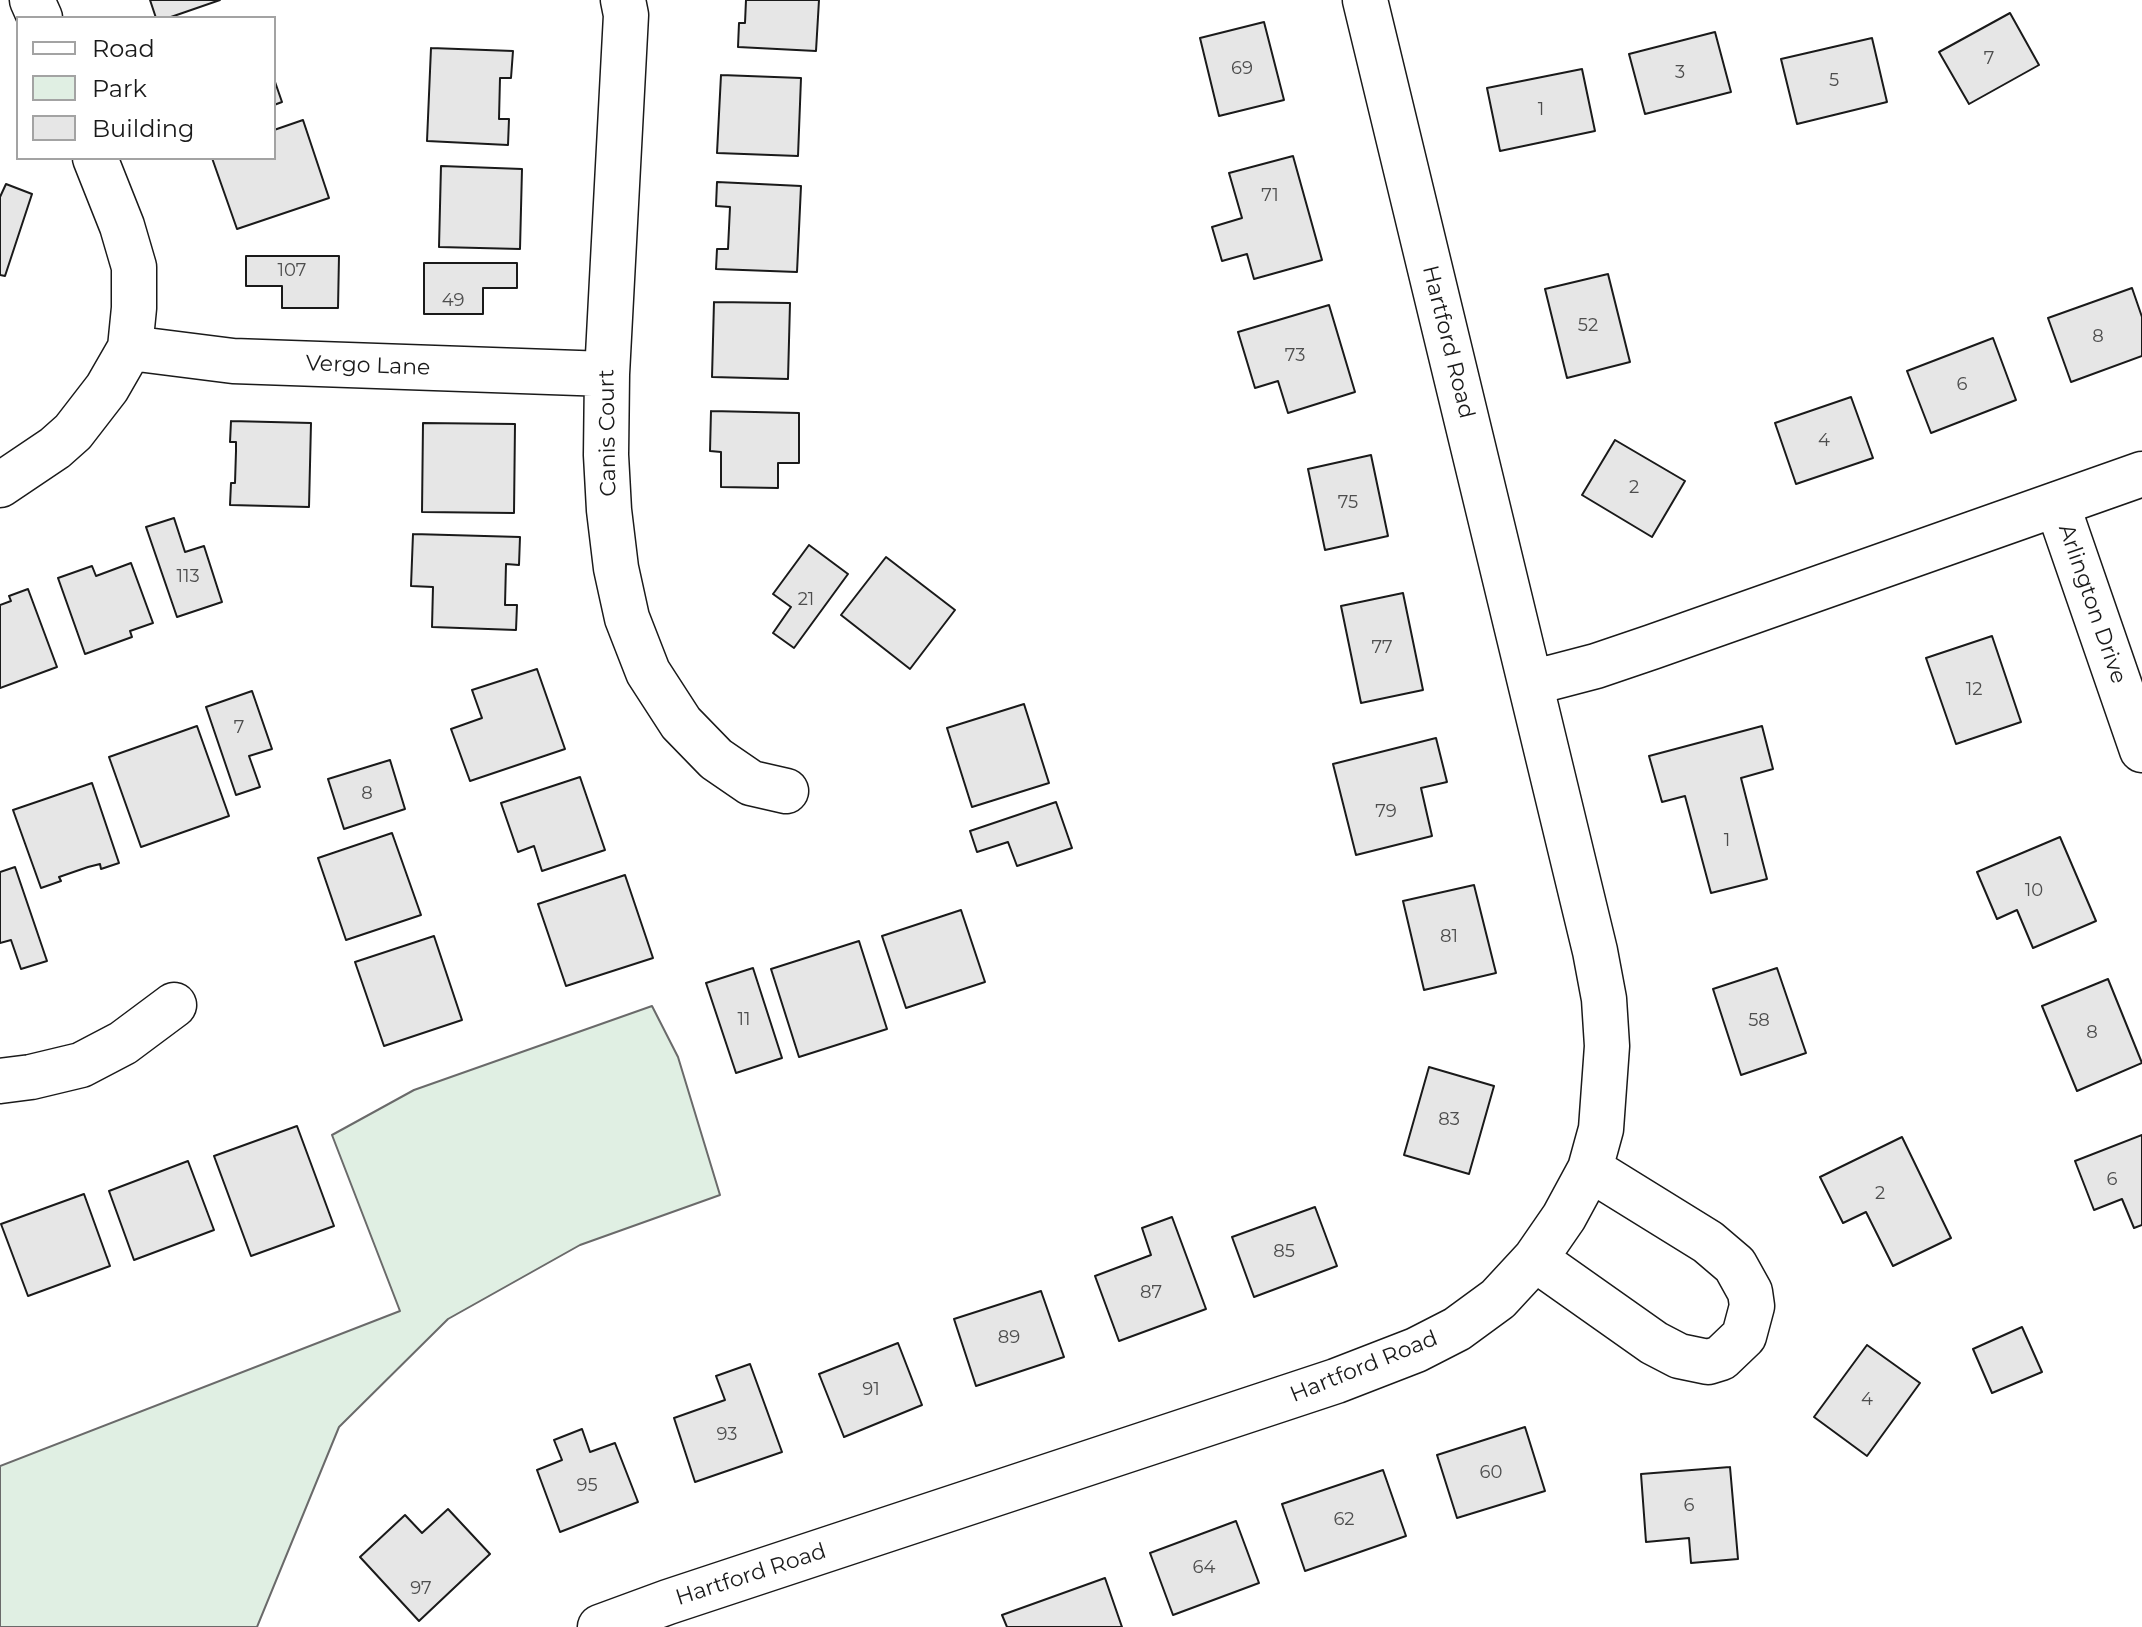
<!DOCTYPE html>
<html>
<head>
<meta charset="utf-8">
<style>
	body { margin:0 }
	#map { position:relative; width:2142px; height:1627px; overflow:hidden; background:#fff; font-family:Montserrat,sans-serif }
	canvas { display:block }
	.legend { position:absolute; left:16px; top:16px; width:260px; height:144px; box-sizing:border-box; background:#fff; border:2px solid #a3a3a3; margin:0; padding:10px 14px; list-style:none; font-size:24px; color:#1a1a1a }
	.legend li { display:flex; align-items:center; gap:16px; height:40px }
	.legend b { width:40px; border:2px solid #a3a3a3 }
</style>
</head>
<body>
<div id="map">
<canvas width="2142" height="1627"></canvas>
<ul class="legend">
<li><b style="height:10px;background:#fff"></b>Road</li>
<li><b style="height:22px;background:#e0efe3"></b>Park</li>
<li><b style="height:22px;background:#e6e6e6"></b>Building</li>
</ul>
</div>
<script>
const c = document.querySelector('canvas').getContext('2d');
c.lineJoin = 'round';
function paint(path, color) {
  c.fillStyle = color;
  c.fill(path, 'evenodd');
}
function shape(rows) {
  const path = new Path2D();
  for (const r of rows) {
    path.moveTo(r[0], r[1]);
    for (let i = 2; i < r.length; i += 2) path.lineTo(r[i], r[i + 1]);
  }
  return path;
}
function stroke(path, color, width, dash) {
  c.strokeStyle = color;
  c.lineWidth = width;
  c.lineCap = dash ? 'butt' : 'round';
  c.setLineDash(dash || []);
  c.stroke(path);
}
function write(font, color, halo, rows, align = 'center') {
  c.font = font + ' Montserrat,sans-serif';
  c.lineWidth = 6;
  c.setLineDash([]);
  c.textBaseline = 'middle';
  c.strokeStyle = halo;
  c.fillStyle = color;
  for (const [text, x, y, turn = 0] of rows) {
    c.save();
    c.translate(x, y);
    c.rotate((+turn || 0) * Math.PI / 180);
    c.textAlign = isNaN(turn) ? turn : align;
    if (halo) c.strokeText(text, 0, 0);
    c.fillText(text, 0, 0);
    c.restore();
  }
}
const green = shape([
	[652,1006,678,1057,720,1195,580,1245,448,1319,339,1427,257,1627,0,1627,0,1466,400,1311,332,1135,414,1090,652,1006]
]);
paint(green, '#e0efe3');
stroke(green, '#6a6a6a', 2);
const building = shape([
	[150,0,220,0,168,18,156,18,150,0],
	[746,0,819,0,816,51,738,47,739,23,745,23,746,0],
	[2010,13,2039,65,1969,104,1939,52,2010,13],
	[1264,22,1284,100,1219,116,1200,38,1264,22],
	[1715,32,1731,92,1645,114,1629,54,1715,32],
	[1872,38,1887,102,1797,124,1781,59,1872,38],
	[431,48,513,51,511,78,500,78,499,119,509,119,508,145,427,141,431,48],
	[1582,69,1595,131,1500,151,1487,88,1582,69],
	[721,75,801,78,798,156,717,153,721,75],
	[274,79,282,102,274,105,274,79],
	[303,120,329,198,237,229,212,158,274,158,274,130,303,120],
	[1293,156,1322,260,1254,279,1247,254,1222,261,1212,227,1242,218,1229,173,1293,156],
	[441,166,522,169,520,249,439,247,441,166],
	[717,182,801,186,797,272,716,269,717,249,728,249,730,207,716,206,717,182],
	[6,184,32,194,5,276,0,275,0,197,6,184],
	[246,256,339,256,338,308,282,308,282,286,246,286,246,256],
	[424,263,517,263,517,288,483,288,483,314,424,314,424,263],
	[1608,274,1630,362,1567,378,1545,289,1608,274],
	[2132,288,2142,317,2142,356,2071,382,2048,318,2132,288],
	[714,302,790,303,788,379,712,377,714,302],
	[1329,305,1355,392,1288,413,1278,381,1255,388,1238,332,1329,305],
	[1993,338,2016,400,1931,433,1907,371,1993,338],
	[1851,397,1873,458,1796,484,1775,423,1851,397],
	[711,411,799,413,799,463,778,463,778,488,721,487,721,452,710,451,711,411],
	[231,421,311,423,309,507,230,505,231,483,235,483,236,451,236,442,230,442,231,421],
	[423,423,515,424,514,513,422,512,423,423],
	[1615,440,1685,481,1652,537,1582,495,1615,440],
	[1371,455,1388,536,1325,550,1308,469,1371,455],
	[174,518,185,552,204,546,222,602,177,617,146,527,174,518],
	[413,534,520,537,519,565,506,564,505,605,517,605,516,630,432,627,433,587,411,586,413,534],
	[809,545,848,574,794,648,773,633,791,607,773,594,809,545],
	[886,557,955,610,910,669,841,615,886,557],
	[131,563,153,623,130,631,132,637,85,654,58,578,92,566,96,576,131,563],
	[28,589,57,667,0,688,0,605,11,601,9,596,28,589],
	[1403,593,1423,690,1361,703,1341,606,1403,593],
	[1992,636,2021,722,1956,744,1926,658,1992,636],
	[537,669,565,749,470,781,451,729,482,718,472,690,537,669],
	[252,691,272,749,249,756,260,787,236,795,206,707,252,691],
	[1024,704,1049,783,972,807,947,728,1024,704],
	[197,726,229,816,141,847,109,757,197,726],
	[1762,726,1773,769,1741,778,1767,879,1711,893,1685,796,1662,802,1649,756,1762,726],
	[1436,738,1447,782,1421,788,1432,836,1356,855,1333,764,1436,738],
	[390,760,405,809,344,829,328,779,390,760],
	[580,777,605,850,542,871,534,846,518,852,501,803,580,777],
	[92,783,119,863,101,869,100,864,88,867,59,877,61,881,41,888,13,810,92,783],
	[1056,802,1072,848,1017,866,1008,842,977,852,970,831,1056,802],
	[392,833,421,915,346,940,318,858,392,833],
	[2060,837,2096,921,2033,948,2017,910,1997,919,1977,872,2060,837],
	[15,867,47,961,21,969,11,940,0,943,0,872,15,867],
	[625,875,653,958,566,986,538,904,625,875],
	[1474,885,1496,973,1424,990,1403,901,1474,885],
	[961,910,985,982,906,1008,882,936,961,910],
	[434,936,462,1020,384,1046,355,962,434,936],
	[859,941,887,1029,799,1057,771,969,859,941],
	[753,968,782,1058,736,1073,706,983,753,968],
	[1777,968,1806,1053,1741,1075,1713,989,1777,968],
	[2108,979,2142,1063,2077,1091,2042,1006,2108,979],
	[1429,1067,1494,1086,1469,1174,1404,1155,1429,1067],
	[297,1126,334,1226,251,1256,214,1156,297,1126],
	[2142,1135,2142,1225,2134,1228,2122,1199,2094,1210,2075,1161,2142,1135],
	[1902,1137,1951,1238,1893,1266,1866,1212,1843,1223,1820,1177,1902,1137],
	[188,1161,214,1230,134,1260,109,1191,188,1161],
	[84,1194,110,1266,28,1296,1,1224,84,1194],
	[1315,1207,1337,1266,1254,1297,1232,1237,1315,1207],
	[1172,1217,1206,1309,1119,1341,1095,1276,1151,1255,1142,1228,1172,1217],
	[1041,1291,1064,1357,976,1386,954,1319,1041,1291],
	[2022,1327,2042,1372,1992,1393,1973,1349,2022,1327],
	[898,1343,922,1405,844,1437,819,1374,898,1343],
	[1867,1345,1920,1383,1867,1456,1814,1417,1867,1345],
	[750,1364,782,1452,695,1482,674,1418,725,1400,716,1376,750,1364],
	[1525,1427,1545,1491,1457,1518,1437,1455,1525,1427],
	[582,1429,590,1452,615,1443,638,1502,560,1532,537,1470,562,1460,554,1440,582,1429],
	[1730,1467,1738,1559,1691,1563,1689,1538,1646,1542,1641,1474,1730,1467],
	[1383,1470,1406,1536,1305,1571,1282,1504,1383,1470],
	[448,1509,490,1554,419,1621,360,1557,405,1515,422,1533,448,1509],
	[1236,1521,1259,1583,1173,1615,1150,1553,1236,1521],
	[1105,1578,1122,1627,1007,1627,1002,1615,1105,1578]
]);
paint(building, '#e6e6e6');
stroke(building, '#1a1a1a', 2);
const minor = shape([
	[32,0,40,18],
	[623,0,626,15,607,374,606,455,609,510,616,568,627,618,648,672,681,723,716,759,751,783,786,791],
	[130,348,233,361,607,374],
	[0,485,55,448,73,432,107,388,130,348,134,308,134,267,122,226,95,158],
	[2057,504,2142,750],
	[1531,683,1596,666,1652,647,2142,474],
	[0,1081,31,1077,81,1065,123,1043,174,1005],
	[1535,1259,1654,1343,1679,1356,1708,1362,1721,1358,1744,1336,1752,1306,1750,1292,1735,1265,1708,1242,1590,1169],
	[600,1627,668,1602,1336,1381,1416,1350,1457,1329,1498,1299,1535,1259,1564,1217,1590,1169,1601,1129,1607,1046,1604,999,1595,951,1365,0]
]);
stroke(minor, '#1a1a1a', 47);
stroke(minor, '#fff', 44);
write('18px', '#4d4d4d', null, [
	["7",1989,59],
	["69",1242,69],
	["3",1680,73],
	["5",1834,81],
	["1",1541,110],
	["71",1270,196],
	["107",292,271],
	["49",453,301],
	["52",1588,326],
	["8",2098,337],
	["73",1295,356],
	["6",1962,385],
	["4",1824,441],
	["2",1634,488],
	["75",1348,503],
	["113",188,577],
	["21",806,600],
	["77",1382,648],
	["12",1974,690],
	["7",239,728],
	["8",367,794],
	["79",1386,812],
	["1",1727,841],
	["10",2034,891],
	["81",1449,937],
	["11",744,1020],
	["58",1759,1021],
	["8",2092,1033],
	["83",1449,1120],
	["6",2112,1180],
	["2",1880,1194],
	["85",1284,1252],
	["87",1151,1293],
	["89",1009,1338],
	["91",871,1390],
	["4",1867,1400],
	["93",727,1435],
	["60",1491,1473],
	["95",587,1486],
	["6",1689,1506],
	["62",1344,1520],
	["64",1204,1568],
	["97",421,1589]
]);
write('22px', '#1a1a1a', '#fff', [
	["Hartford Road",1448,342,76],
	["Vergo Lane",368,366,2],
	["Canis Court",608,433,-91],
	["Arlington Drive",2092,604,71],
	["Hartford Road",1364,1367,-22],
	["Hartford Road",751,1575,-18]
]);
</script>
</body>
</html>
